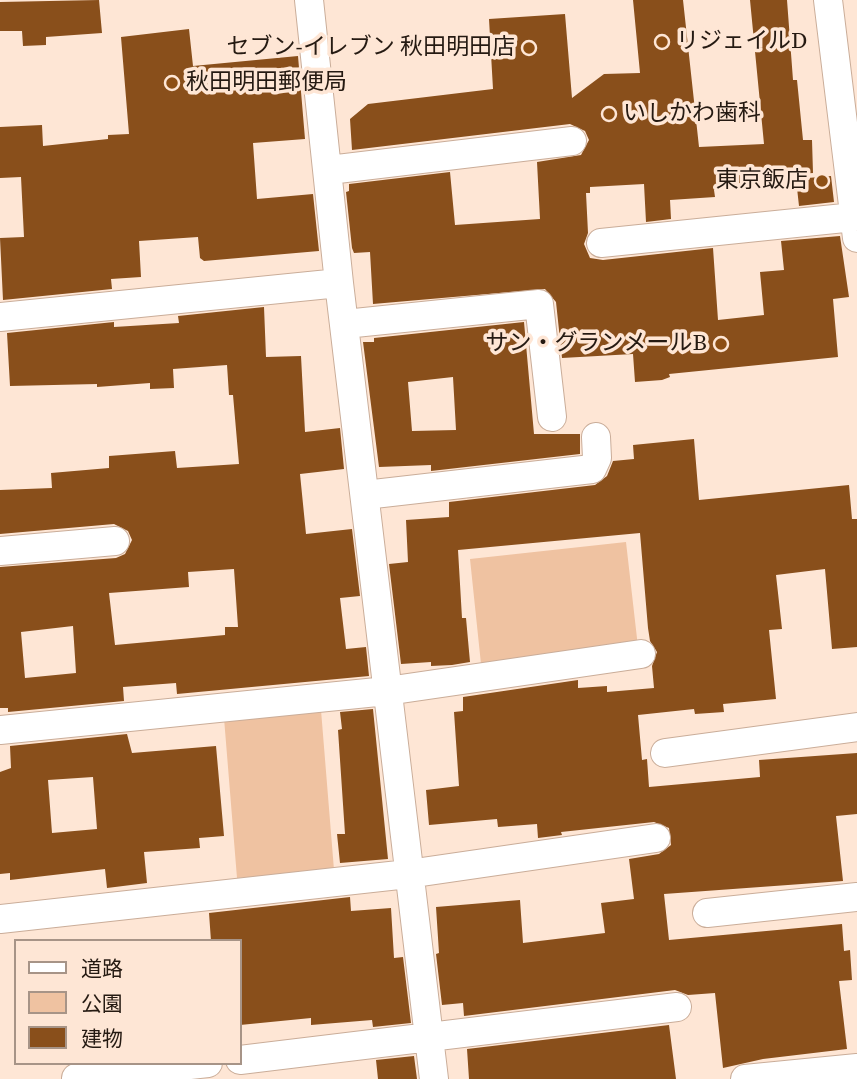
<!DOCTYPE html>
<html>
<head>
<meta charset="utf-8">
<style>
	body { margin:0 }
	#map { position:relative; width:857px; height:1079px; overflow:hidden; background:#fee6d5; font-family:"Source Serif 4","Noto Sans JP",serif }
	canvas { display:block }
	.legend { position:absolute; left:14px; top:939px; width:228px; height:126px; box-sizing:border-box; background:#fee6d5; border:2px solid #a79487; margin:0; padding:9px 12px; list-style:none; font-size:21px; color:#251a12 }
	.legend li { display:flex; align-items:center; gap:14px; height:35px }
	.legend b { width:35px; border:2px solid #a79487 }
</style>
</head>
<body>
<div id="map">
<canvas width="857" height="1079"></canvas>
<ul class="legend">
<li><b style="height:9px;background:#fff"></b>道路</li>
<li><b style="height:19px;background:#efc2a1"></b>公園</li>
<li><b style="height:19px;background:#894f1b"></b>建物</li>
</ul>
</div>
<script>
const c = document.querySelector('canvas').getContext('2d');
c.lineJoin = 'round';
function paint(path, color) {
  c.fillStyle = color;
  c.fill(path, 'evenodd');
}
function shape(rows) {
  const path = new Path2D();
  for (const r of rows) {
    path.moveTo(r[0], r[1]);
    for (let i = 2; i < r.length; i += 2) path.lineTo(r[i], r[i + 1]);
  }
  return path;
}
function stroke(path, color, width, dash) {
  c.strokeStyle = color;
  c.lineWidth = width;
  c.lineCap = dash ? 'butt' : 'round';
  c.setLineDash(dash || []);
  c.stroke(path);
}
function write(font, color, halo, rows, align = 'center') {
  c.font = font + ' "Source Serif 4","Noto Sans JP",serif';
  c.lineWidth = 7;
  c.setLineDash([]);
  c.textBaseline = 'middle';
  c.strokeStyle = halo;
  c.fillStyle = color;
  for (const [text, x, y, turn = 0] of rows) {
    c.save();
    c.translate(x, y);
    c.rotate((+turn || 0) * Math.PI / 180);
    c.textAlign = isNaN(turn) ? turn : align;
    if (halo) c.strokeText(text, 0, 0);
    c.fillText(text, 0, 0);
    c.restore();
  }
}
paint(shape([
	[626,542,638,647,481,664,470,559],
	[321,710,334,870,237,878,224,718]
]), '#efc2a1');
paint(shape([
	[99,0,102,33,46,37,46,45,23,46,22,31,0,31,0,2],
	[633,0,683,0,699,147,764,144,750,0,787,0,793,80,797,80,803,140,812,140,813,173,751,177,752,189,714,190,715,197,670,200,671,219,646,222,644,184,590,187,590,193,586,193,588,233,584,244,590,258,603,260,713,248,718,320,764,315,760,272,784,270,781,241,840,236,849,297,833,299,838,357,669,374,670,377,662,380,635,382,633,354,562,358,556,302,545,289,373,304,370,252,354,253,352,248,346,192,349,191,349,184,450,172,455,225,540,219,537,162,581,155,589,140,585,131,570,124,352,150,350,119,368,104,493,89,489,19,565,14,572,98,604,74,640,73],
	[189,29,193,66,298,56,305,139,253,143,257,199,313,194,319,251,204,261,200,258,198,237,139,241,141,277,111,279,112,289,3,300,0,238,24,237,21,177,0,178,0,127,42,125,43,146,108,139,108,135,129,134,121,37],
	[831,176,834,202,799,206,796,179],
	[264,307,266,357,301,356,305,432,340,428,344,469,300,474,306,534,352,529,360,596,340,598,346,649,366,647,369,676,177,694,176,683,123,687,124,701,8,712,8,708,0,708,0,567,116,558,125,554,132,540,128,531,114,524,0,534,0,490,52,488,51,473,109,468,109,456,175,451,177,468,239,464,233,395,229,395,227,365,173,369,174,388,150,389,150,383,97,387,97,384,10,386,7,333,114,322,114,327,179,323,178,316],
	[234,569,238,627,225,627,225,635,115,645,109,593,189,587,188,572],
	[73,626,76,673,25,678,21,632],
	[524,322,534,434,580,434,580,454,431,471,431,465,379,467,363,342,374,342,374,338],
	[453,377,456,430,412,431,408,382],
	[694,439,699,500,849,485,852,519,857,519,857,647,832,649,825,569,776,575,782,629,769,630,776,699,723,704,724,712,695,714,694,709,638,715,642,760,647,759,649,787,760,777,759,760,857,753,857,814,836,816,843,881,664,894,669,940,842,924,844,951,850,950,852,980,839,981,847,1049,763,1059,723,1068,715,993,688,995,675,990,464,1016,463,1003,442,1005,436,954,439,953,436,907,520,900,523,943,605,933,601,903,634,899,629,859,659,854,671,845,669,828,654,822,561,832,562,835,538,838,537,824,498,827,497,819,429,825,426,790,459,786,454,712,463,711,463,697,578,680,578,688,607,686,607,692,654,688,652,666,657,652,650,641,648,628,640,533,458,550,462,618,466,618,470,662,452,665,431,666,431,662,401,664,389,564,408,562,406,520,449,517,449,502,595,485,607,476,613,461,634,459,633,445],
	[373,709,388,859,340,863,337,834,345,834,338,730,342,729,340,712],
	[127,734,132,753,216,746,224,836,199,838,200,848,144,852,147,883,107,888,105,869,10,880,10,873,0,874,0,772,11,768,10,746],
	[93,777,97,829,52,833,48,780],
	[350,897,351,911,391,908,394,958,403,957,411,1023,373,1027,372,1020,311,1025,311,1018,240,1025,240,941,211,941,209,913],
	[669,1025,676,1079,469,1079,467,1049],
	[414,1056,417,1079,378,1079,376,1060]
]), '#894f1b');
const minor = shape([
	[309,0,339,283,434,1079],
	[828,0,857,238],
	[329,170,572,141],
	[601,243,854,217],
	[0,317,339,283],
	[345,324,539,304,552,417],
	[365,495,592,469,597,458,596,437],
	[0,551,115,541],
	[0,730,387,691,641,654],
	[665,753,857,727],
	[707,913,857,897],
	[0,919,408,874,656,838],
	[240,1060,677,1007],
	[76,1078,208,1063],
	[745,1079,857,1068]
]);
stroke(minor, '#caad99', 30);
stroke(minor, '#fff', 28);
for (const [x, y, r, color] of [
	[662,42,7,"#8d4f14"],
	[529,48,7,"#8d4f14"],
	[172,83,7,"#8d4f14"],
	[609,114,7,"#8d4f14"],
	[822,181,7,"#8d4f14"],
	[721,344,7,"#8d4f14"]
]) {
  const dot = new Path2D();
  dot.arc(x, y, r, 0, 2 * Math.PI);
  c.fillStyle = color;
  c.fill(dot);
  stroke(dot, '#fee6d5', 2.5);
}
write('23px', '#251a12', '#fee6d5', [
	["リジェイルD",676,42],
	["セブン-イレブン 秋田明田店",515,48,"right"],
	["秋田明田郵便局",186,83],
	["いしかわ歯科",623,114],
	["東京飯店",808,181,"right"],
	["サン・グランメールB",707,344,"right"]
], 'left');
</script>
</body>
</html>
